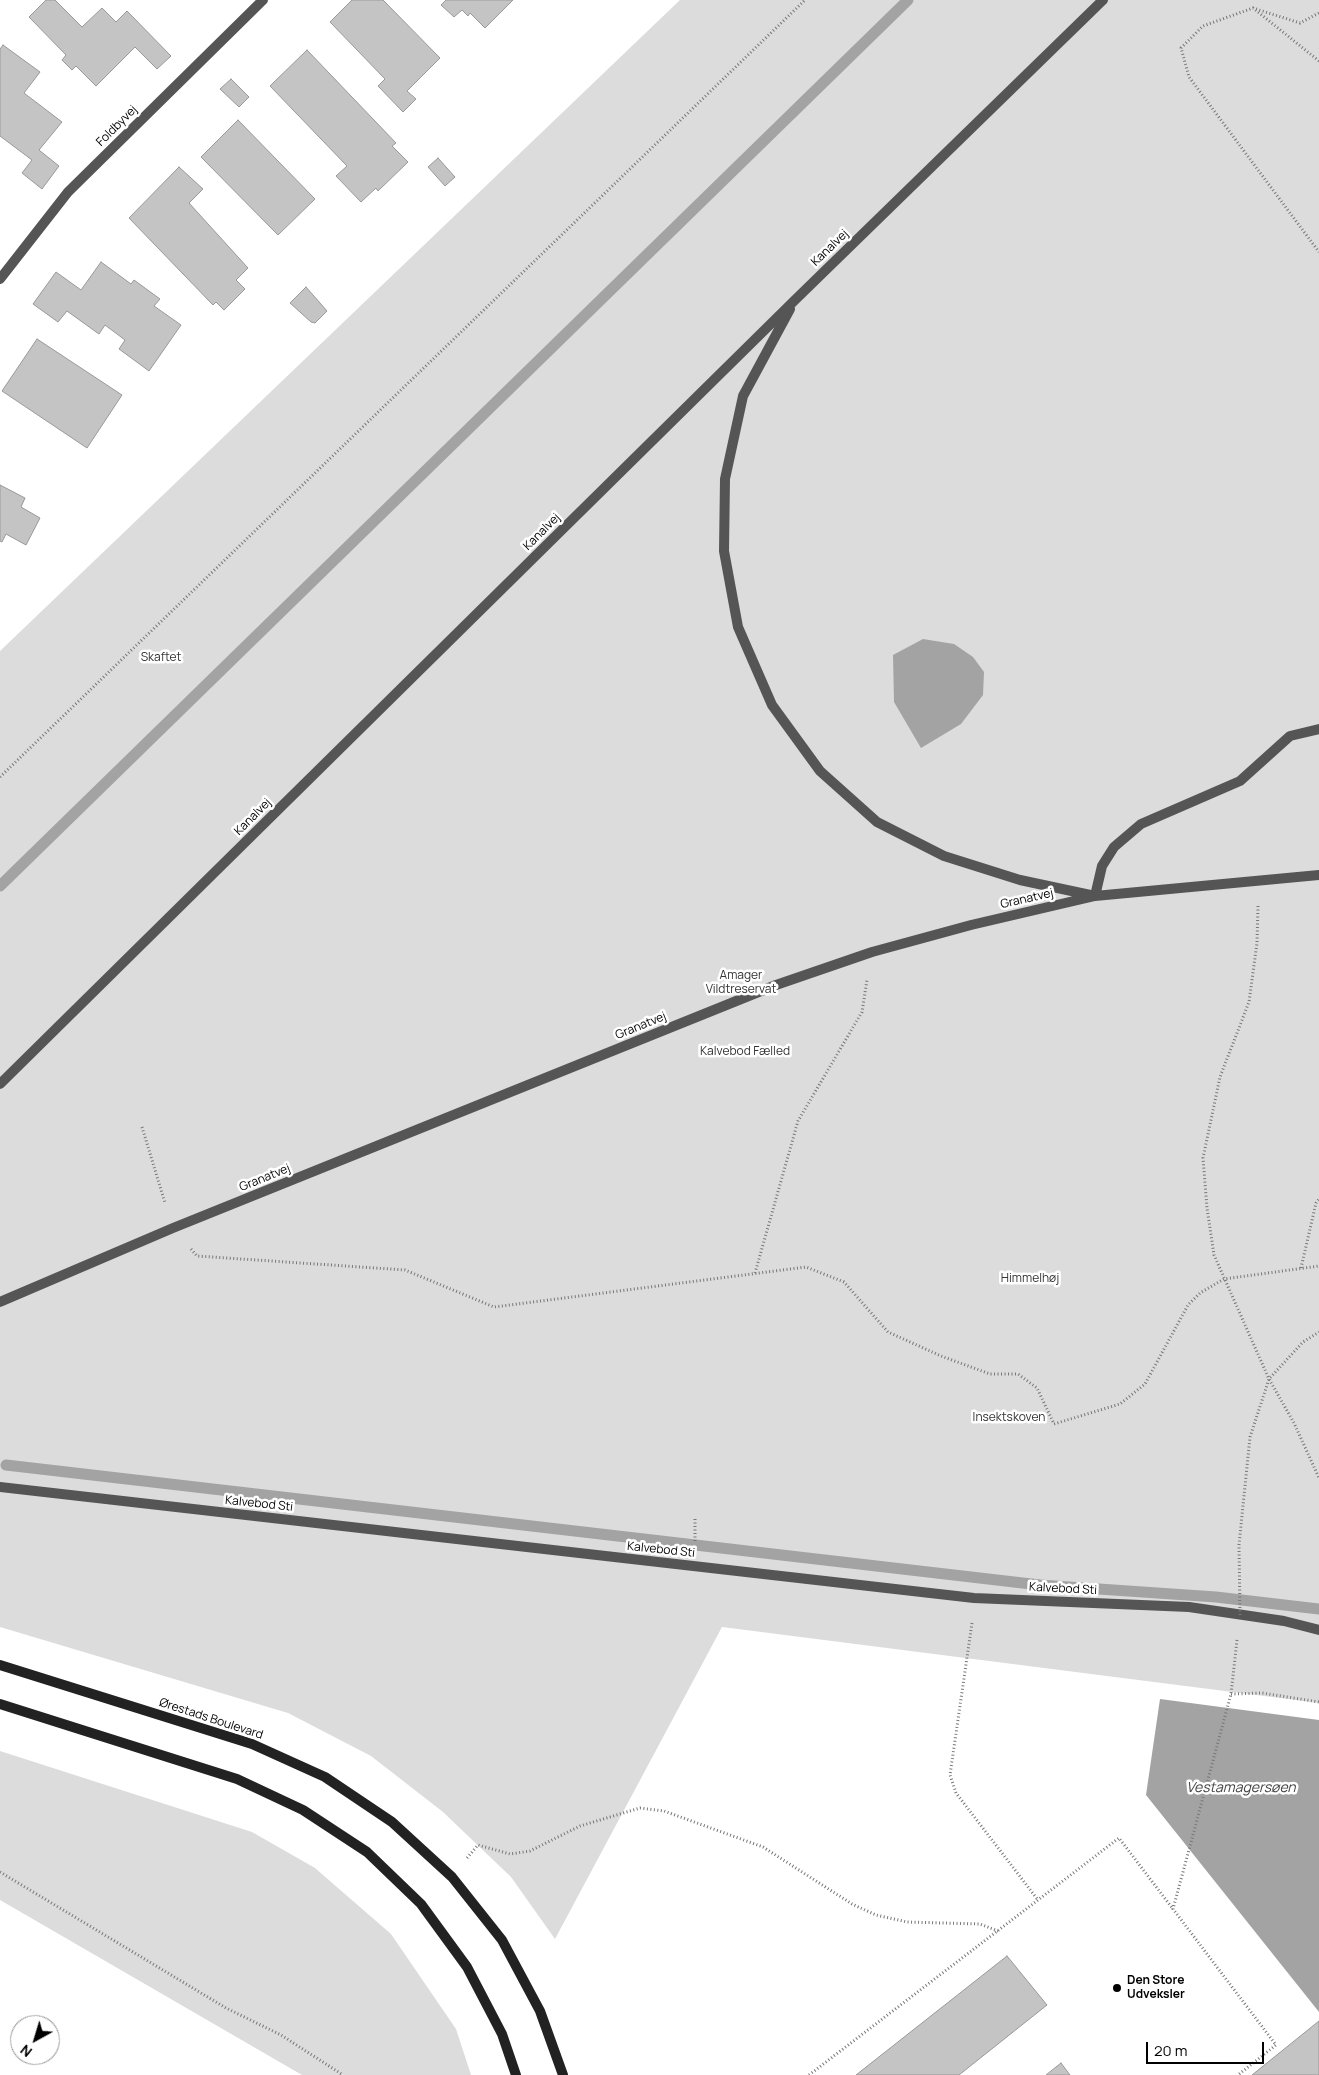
<!DOCTYPE html>
<html>
<head>
<meta charset="utf-8">
<style>
	body { margin:0 }
	#map { position:relative; width:1319px; height:2075px; overflow:hidden; background:#fff; font-family:Manrope,sans-serif }
	canvas { display:block }
	.north { position:absolute; left:10px; top:2015px; width:50px; height:50px; box-sizing:border-box; background:#fff; border:1px solid #999; border-radius:50%; rotate:219deg; font-size:14px; font-weight:700; line-height:20px; text-align:center; color:#000 }
	.north::after { content:''; display:block; margin:auto; width:18px; height:22px; background:#000; clip-path:polygon(50% 0,100% 100%,50% 72%,0 100%) }
	.scale { position:absolute; left:1146px; top:2042px; width:118px; height:22px; box-sizing:border-box; border:2px solid #000; border-top:0; padding-left:6px; font-size:15px; line-height:18px; white-space:nowrap; color:#000; -webkit-text-stroke:4px #fff; paint-order:stroke }
</style>
</head>
<body>
<div id="map">
<canvas width="1319" height="2075"></canvas>
<div class="north">N</div>
<div class="scale">20 m</div>
</div>
<script>
const c = document.querySelector('canvas').getContext('2d');
c.lineJoin = 'round';
function paint(path, color) {
  c.fillStyle = color;
  c.fill(path, 'evenodd');
}
function shape(rows) {
  const path = new Path2D();
  for (const r of rows) {
    path.moveTo(r[0], r[1]);
    for (let i = 2; i < r.length; i += 2) path.lineTo(r[i], r[i + 1]);
  }
  return path;
}
function stroke(path, color, width, dash) {
  c.strokeStyle = color;
  c.lineWidth = width;
  c.lineCap = dash ? 'butt' : 'round';
  c.setLineDash(dash || []);
  c.stroke(path);
}
function write(font, color, halo, rows, align = 'center') {
  c.font = font + ' Manrope,sans-serif';
  c.lineWidth = 5;
  c.setLineDash([]);
  c.textBaseline = 'middle';
  c.strokeStyle = halo;
  c.fillStyle = color;
  for (const [text, x, y, turn = 0] of rows) {
    c.save();
    c.translate(x, y);
    c.rotate((+turn || 0) * Math.PI / 180);
    c.textAlign = isNaN(turn) ? turn : align;
    if (halo) c.strokeText(text, 0, 0);
    c.fillText(text, 0, 0);
    c.restore();
  }
}
paint(shape([
	[680,0,1319,0,1319,1703,722,1627,555,1939,511,1877,443,1812,371,1756,288,1713,0,1627,0,651],
	[0,1751,252,1832,315,1868,391,1934,456,2029,471,2075,302,2075,0,1900]
]), '#dcdcdc');
paint(shape([
	[923,639,954,644,973,657,984,672,983,695,961,724,921,748,894,702,893,655],
	[1160,1699,1319,1720,1319,2012,1146,1795]
]), '#a3a3a3');
stroke(shape([
	[0,886,908,0],
	[6,1465,1040,1585,1216,1597,1319,1609]
]), '#a3a3a3', 11);
const building = shape([
	[46,0,55,0,82,27,102,8,116,22,127,11,171,56,157,69,135,47,96,86,76,66,72,70,62,60,66,55,29,17,46,0],
	[352,0,383,0,440,58,407,91,416,99,403,112,378,86,385,79,330,22,352,0],
	[446,0,513,0,485,28,470,13,468,16,462,10,454,17,441,5,446,0],
	[3,45,40,72,24,93,62,122,39,150,59,166,42,189,22,173,32,160,0,136,0,49,3,45],
	[307,50,396,143,392,146,408,162,378,191,376,188,361,202,336,176,347,166,270,86,307,50],
	[231,79,249,97,239,107,220,89,231,79],
	[238,120,315,199,278,235,201,157,238,120],
	[438,158,455,177,445,186,428,167,438,158],
	[179,167,203,189,189,203,248,268,236,280,245,289,224,310,216,302,213,305,129,218,179,167],
	[101,262,131,284,134,280,160,299,154,306,181,325,149,371,119,349,125,340,105,325,99,334,67,311,58,322,33,304,56,272,81,290,101,262],
	[306,287,327,311,315,323,311,322,290,303,306,287],
	[37,339,122,395,87,448,2,391,37,339],
	[0,485,25,498,21,507,40,518,26,545,6,534,2,542,0,541,0,485],
	[1007,1956,1047,2005,959,2075,856,2075,1007,1956],
	[1319,2021,1319,2075,1252,2075,1319,2021],
	[1061,2063,1070,2075,1046,2075,1061,2063]
]);
paint(building, '#c4c4c4');
stroke(building, '#999', 1);
stroke(shape([
	[1256,9,1300,23,1319,13],
	[1319,61,1253,8,1203,26,1181,48,1189,77,1319,252],
	[0,777,805,0],
	[1258,906,1257,943,1249,1002,1220,1077,1203,1158,1207,1208,1214,1255,1269,1379,1294,1423,1319,1478],
	[142,1127,165,1203],
	[191,1249,197,1256,405,1270,494,1307,806,1267,844,1282,888,1332,941,1356,990,1374,1018,1374,1037,1388,1054,1424,1120,1404,1145,1384,1188,1305,1200,1293,1224,1279,1319,1266],
	[1301,1268,1316,1203,1319,1199],
	[755,1273,798,1121,862,1012,867,980],
	[695,1541,695,1519],
	[972,1623,950,1775,956,1793,1038,1900],
	[1237,1640,1231,1694,1173,1909,1276,2045,1238,2075],
	[1231,1694,1262,1693,1319,1702],
	[467,1858,478,1845,510,1854,530,1851,580,1826,640,1808,664,1811,763,1847,852,1904,876,1915,907,1922,980,1924,998,1931],
	[0,1872,226,2008,281,2035,343,2075],
	[809,2075,1119,1838,1173,1909]
]), '#777', 3, [1, 2.5]);
stroke(shape([
	[790,309,743,396,725,479,724,551,738,627,772,705,820,771,877,822,944,856,1020,880,1095,896,1102,866,1114,847,1141,824,1240,781,1290,736,1319,729],
	[0,1084,797,298,1103,0],
	[0,1302,173,1228,776,985,872,952,971,925,1095,896,1319,875],
	[0,1487,974,1598,1189,1607,1284,1621,1319,1630]
]), '#555', 10);
stroke(shape([
	[0,279,68,192,263,0]
]), '#555', 10);
stroke(shape([
	[0,1665,252,1744,325,1777,392,1822,452,1877,502,1940,540,2011,563,2075],
	[0,1704,237,1779,303,1810,367,1852,421,1904,467,1967,502,2034,516,2075]
]), '#222', 10);
stroke(shape([
	[1240,1615,1239,1545,1250,1437,1269,1379,1303,1342,1319,1332]
]), '#777', 3, [1, 2.5]);
for (const [x, y, r, color] of [
	[1117,1988,5,"#000"]
]) {
  const dot = new Path2D();
  dot.arc(x, y, r, 0, 2 * Math.PI);
  c.fillStyle = color;
  c.fill(dot);
  stroke(dot, '#fff', 2);
}
write('12px', '#000', '#fff', [
	["Foldbyvej",117,126,-45],
	["Kanalvej",830,248,-44],
	["Kanalvej",542,532,-45],
	["Kanalvej",253,817,-45],
	["Granatvej",1027,899,-13],
	["Granatvej",641,1026,-22],
	["Granatvej",265,1178,-22],
	["Kalvebod Sti",259,1504,6],
	["Kalvebod Sti",661,1550,6],
	["Kalvebod Sti",1063,1589,3],
	["Ørestads Boulevard",211,1719,18]
]);
write('12px', '#333', '#fff', [
	["Skaftet",161,658],
	["Amager",741,976],
	["Vildtreservat",741,990],
	["Kalvebod Fælled",745,1052],
	["Himmelhøj",1030,1279],
	["Insektskoven",1009,1418]
]);
write('bold 12px', '#000', '#fff', [
	["Den Store",1127,1981],
	["Udveksler",1127,1995]
], 'left');
write('italic 14px', '#444', '#fff', [
	["Vestamagersøen",1241,1788]
]);
</script>
</body>
</html>
